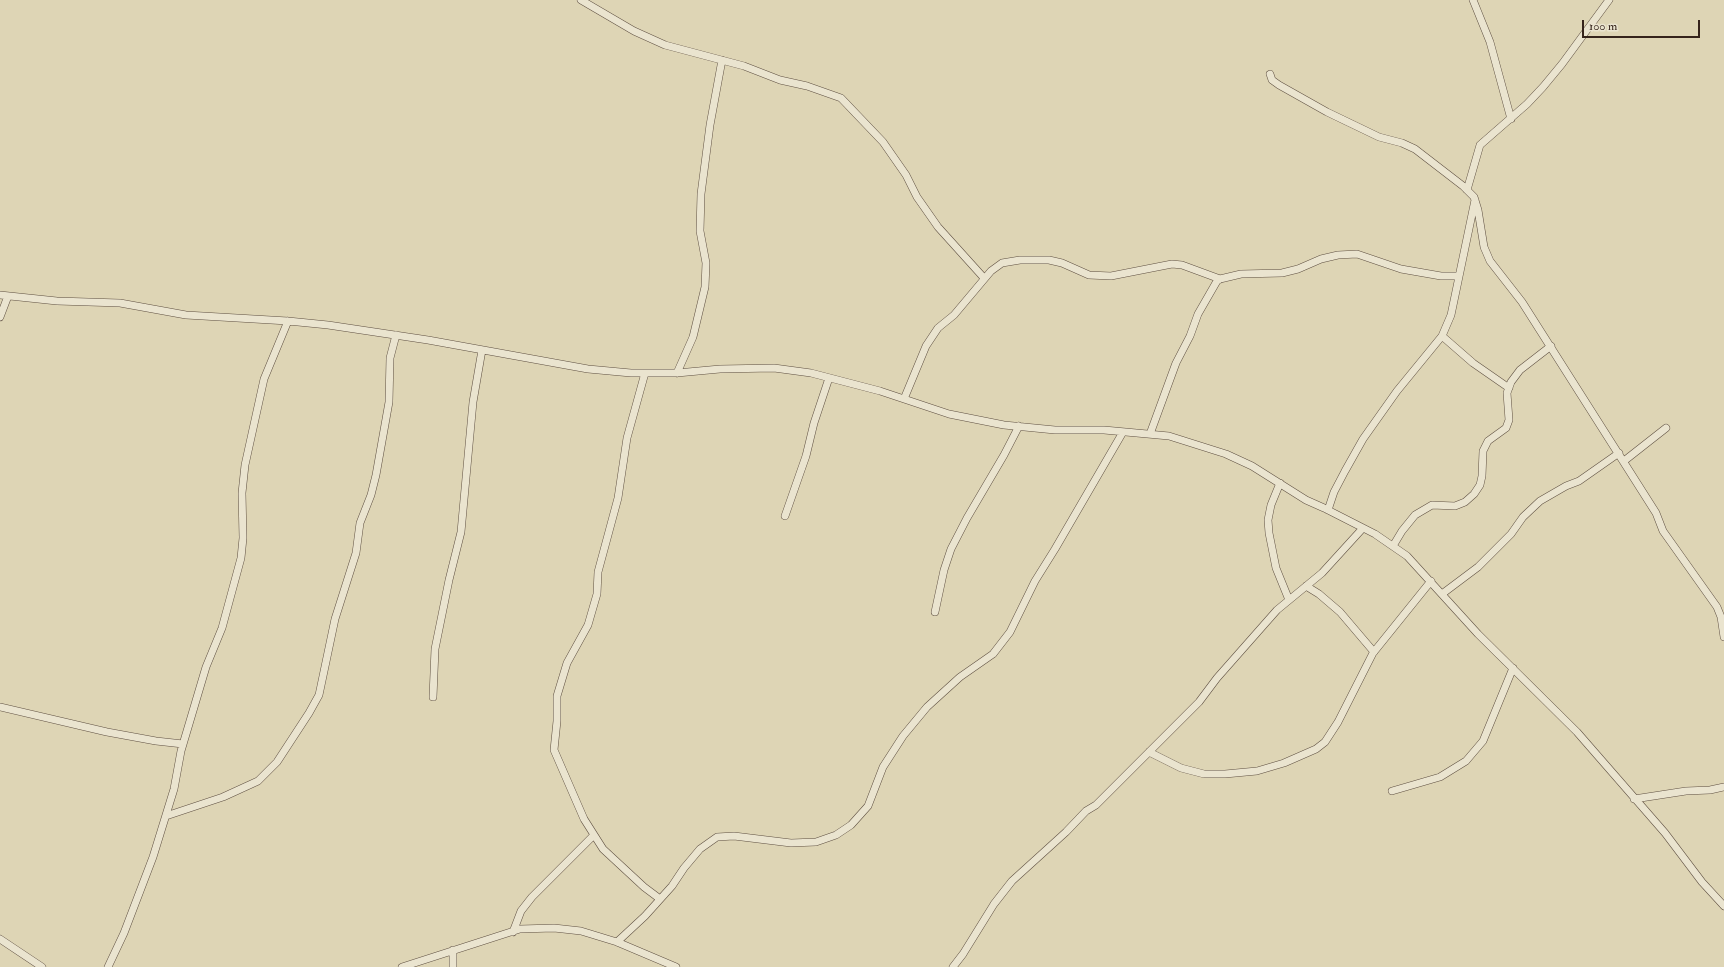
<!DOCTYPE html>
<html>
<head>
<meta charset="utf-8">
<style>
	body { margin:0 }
	#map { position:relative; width:1724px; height:967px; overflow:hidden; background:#ded5b5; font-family:"IM FELL Double Pica",serif }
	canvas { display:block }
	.scale { position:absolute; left:1582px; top:20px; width:118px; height:18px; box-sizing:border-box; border:2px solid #35241b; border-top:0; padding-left:5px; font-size:12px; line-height:14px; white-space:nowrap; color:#35241b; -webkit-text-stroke:3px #eae4cf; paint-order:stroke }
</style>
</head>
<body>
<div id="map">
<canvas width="1724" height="967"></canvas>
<div class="scale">100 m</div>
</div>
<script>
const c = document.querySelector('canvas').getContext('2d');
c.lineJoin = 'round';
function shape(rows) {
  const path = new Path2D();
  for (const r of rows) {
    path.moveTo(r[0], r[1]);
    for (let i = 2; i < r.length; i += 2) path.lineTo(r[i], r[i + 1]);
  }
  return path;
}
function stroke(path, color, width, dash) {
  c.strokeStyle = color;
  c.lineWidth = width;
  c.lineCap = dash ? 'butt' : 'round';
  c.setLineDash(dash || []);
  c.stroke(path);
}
const street = shape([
	[581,0,634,31,665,45,744,66,780,80,807,86,841,98,883,142,906,175,917,197,938,227,984,278],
	[1473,0,1490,42,1511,119],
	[1270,74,1272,80,1279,85,1327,112,1379,137,1402,143,1415,149,1463,186,1474,197,1478,210,1484,247,1490,261,1522,302,1656,513,1663,531,1717,607,1721,617,1724,637],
	[1467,190,1480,145,1527,104,1543,87,1562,64,1609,0],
	[0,295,57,301,120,303,186,315,288,321,328,325,428,340,588,369,631,373,677,373,720,369,774,368,811,373,880,391,949,414,1004,425,1055,430,1104,430,1169,436,1226,454,1252,466,1306,500,1324,508,1375,534,1407,556,1478,634,1577,732,1665,833,1702,882,1724,906],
	[0,317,8,296],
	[1442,336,1473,363,1509,388],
	[645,373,627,438,618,498,598,572,597,594,588,625,567,663,557,696,557,721,554,750,584,819,603,849,644,887,660,899],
	[677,373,693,337,705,287,706,263,700,231,701,194,710,125,722,60],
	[904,399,926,346,938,328,954,315,991,271,1002,263,1020,260,1049,260,1062,263,1089,275,1111,276,1172,264,1182,265,1220,279],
	[1150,434,1176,363,1190,336,1198,314,1217,281,1220,279,1241,274,1282,273,1298,269,1321,259,1338,255,1357,254,1401,269,1441,276,1458,276],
	[1624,461,1666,428],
	[1280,483,1271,505,1268,520,1269,533,1276,568,1289,600],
	[1328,510,1334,492,1345,471,1363,439,1397,391,1442,336,1451,315,1475,200],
	[785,516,806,456,814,423,829,378],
	[1393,546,1402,531,1415,515,1432,505,1455,506,1465,502,1474,494,1480,485,1482,476,1483,451,1488,441,1506,428,1509,420,1507,393,1511,382,1520,370,1551,346],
	[1306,586,1319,594,1340,612,1374,652],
	[1442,594,1478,567,1511,534,1523,517,1540,501,1566,486,1579,481,1619,453],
	[935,612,944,570,951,549,967,518,1004,455,1019,426],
	[433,697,435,649,449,580,461,532,473,402,482,350],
	[0,707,107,732,156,741,183,744],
	[1149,752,1181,768,1204,774,1225,774,1257,771,1284,763,1316,749,1325,742,1338,722,1373,653,1431,581],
	[1392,791,1440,777,1466,761,1483,741,1513,668],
	[1634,799,1686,791,1710,790,1724,787],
	[166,816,223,797,258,781,277,762,309,713,319,695,335,619,356,553,360,523,371,495,376,475,389,402,390,358,396,335],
	[513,932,521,911,532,897,594,835],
	[0,939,42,967],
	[617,942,645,916,672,886,684,868,700,849,717,837,734,836,791,843,816,842,836,835,851,825,868,806,883,767,903,736,927,707,960,677,993,654,1010,632,1035,581,1055,549,1123,432],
	[453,950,453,967],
	[108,967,124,933,153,857,174,789,181,751,206,667,222,628,241,558,243,538,242,493,245,465,264,379,288,321],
	[402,967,520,929,554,928,581,931,617,942,676,967],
	[953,967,963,954,994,904,1012,881,1066,832,1086,811,1096,805,1199,702,1217,678,1277,610,1322,573,1363,528]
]);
stroke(street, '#5f5042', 8);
stroke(street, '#eae4cf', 7);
</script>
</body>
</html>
